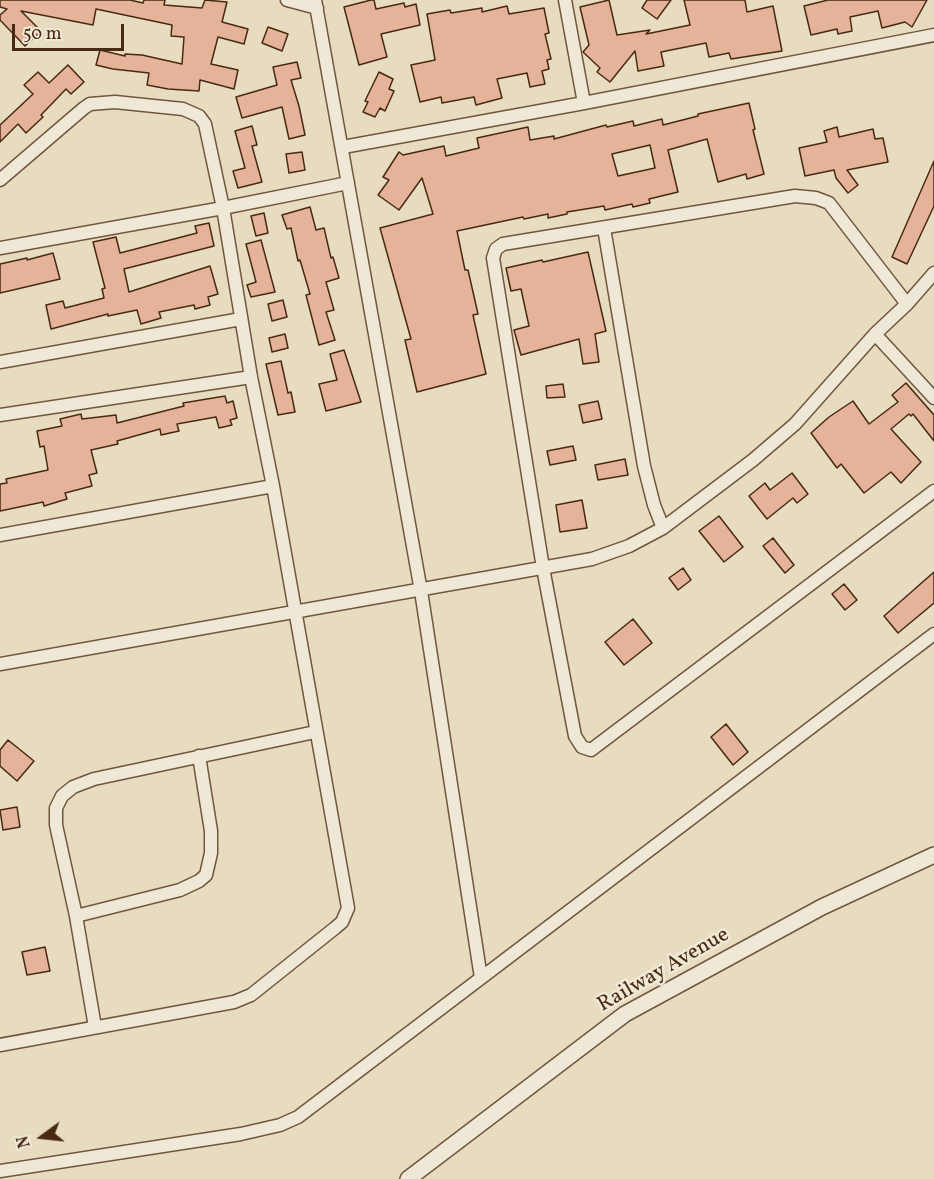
<!DOCTYPE html>
<html>
<head>
<meta charset="utf-8">
<style>
	body { margin:0 }
	#map { position:relative; width:934px; height:1179px; overflow:hidden; background:#e8dcc0; font-family:Vollkorn,serif }
	canvas { display:block }
	.north { position:absolute; left:12px; top:1107px; width:60px; height:60px; -webkit-text-stroke:4px #f0e8d6; paint-order:stroke; rotate:255deg; font-size:16px; font-weight:700; line-height:24px; text-align:center; color:#482911 }
	.north::after { content:''; display:block; margin:auto; width:21px; height:27px; background:#482911; clip-path:polygon(50% 0,100% 100%,50% 72%,0 100%) }
	.scale { position:absolute; left:12px; top:24px; width:112px; height:27px; box-sizing:border-box; border:3px solid #482911; border-top:0; padding-left:8px; font-size:18px; line-height:21px; white-space:nowrap; color:#482911; -webkit-text-stroke:4px #f0e8d6; paint-order:stroke }
</style>
</head>
<body>
<div id="map">
<canvas width="934" height="1179"></canvas>
<div class="north">N</div>
<div class="scale">50 m</div>
</div>
<script>
const c = document.querySelector('canvas').getContext('2d');
c.lineJoin = 'round';
function paint(path, color) {
  c.fillStyle = color;
  c.fill(path, 'evenodd');
}
function shape(rows) {
  const path = new Path2D();
  for (const r of rows) {
    path.moveTo(r[0], r[1]);
    for (let i = 2; i < r.length; i += 2) path.lineTo(r[i], r[i + 1]);
  }
  return path;
}
function stroke(path, color, width, dash) {
  c.strokeStyle = color;
  c.lineWidth = width;
  c.lineCap = dash ? 'butt' : 'round';
  c.setLineDash(dash || []);
  c.stroke(path);
}
function write(font, color, halo, rows, align = 'center') {
  c.font = font + ' Vollkorn,serif';
  c.lineWidth = 5;
  c.setLineDash([]);
  c.textBaseline = 'middle';
  c.strokeStyle = halo;
  c.fillStyle = color;
  for (const [text, x, y, turn = 0] of rows) {
    c.save();
    c.translate(x, y);
    c.rotate((+turn || 0) * Math.PI / 180);
    c.textAlign = isNaN(turn) ? turn : align;
    if (halo) c.strokeText(text, 0, 0);
    c.fillText(text, 0, 0);
    c.restore();
  }
}
const building = shape([
	[0,0,130,0,143,3,144,0,165,0,164,5,202,8,205,0,227,2,222,22,248,29,244,44,218,37,211,64,238,70,234,89,200,80,199,91,168,89,147,85,149,73,113,69,96,65,100,50,125,56,125,54,142,55,182,64,184,37,171,36,172,25,96,9,93,25,21,11,41,31,25,46,0,20,0,15,7,9,0,7,0,0],
	[371,0,374,0,376,9,404,3,405,7,416,4,420,25,381,34,387,57,359,65,344,7,371,0],
	[609,0,617,35,650,30,646,34,690,25,684,0,745,0,747,12,773,6,782,51,731,59,729,53,709,57,706,43,661,52,664,66,638,71,635,51,610,82,597,72,600,68,583,52,589,45,580,7,609,0],
	[647,0,671,0,657,19,642,8,647,0],
	[828,0,927,0,912,27,905,22,882,28,878,11,850,17,852,31,838,34,837,29,811,35,804,6,828,0],
	[507,6,509,14,544,8,549,33,545,34,551,59,547,60,549,69,542,71,545,84,530,87,527,73,497,79,502,98,476,105,474,97,442,103,441,97,420,102,411,65,435,60,427,14,450,10,451,13,482,8,482,12,507,6],
	[268,27,288,34,282,51,262,43,268,27],
	[297,62,301,78,291,80,299,106,305,135,289,139,282,107,242,118,236,97,277,85,273,67,297,62],
	[68,65,84,82,71,94,66,89,41,115,43,117,26,133,18,124,0,142,0,125,33,94,24,85,38,72,49,83,68,65],
	[379,72,393,79,389,89,394,91,385,111,380,108,375,117,363,112,368,102,365,101,379,72],
	[749,103,755,129,753,130,764,174,747,179,746,174,718,182,707,139,668,150,678,192,649,199,650,203,633,207,632,204,605,210,604,206,567,212,567,214,548,218,548,214,524,219,523,217,457,231,465,270,468,270,478,314,473,315,486,374,417,392,405,340,411,339,380,228,433,214,422,178,399,210,378,195,389,180,383,177,399,152,403,155,444,146,446,156,479,148,477,138,528,127,530,140,554,136,554,139,606,125,607,127,633,121,634,126,662,119,663,125,698,116,698,114,749,103],
	[650,145,655,168,618,176,612,154,650,145],
	[252,126,257,145,252,146,262,182,238,188,233,171,245,168,235,131,252,126],
	[837,127,839,137,873,129,875,139,883,138,888,162,847,170,858,185,848,193,836,178,834,170,805,176,799,148,827,142,824,131,837,127],
	[302,152,305,170,289,173,286,154,302,152],
	[934,161,934,206,907,264,892,257,934,161],
	[310,207,316,230,324,228,331,258,333,257,339,278,326,282,334,310,326,312,335,340,319,345,306,295,310,294,300,260,298,261,291,228,287,229,282,215,310,207],
	[264,213,268,233,256,236,251,216,264,213],
	[209,223,214,246,124,269,129,292,210,266,218,294,208,297,210,305,195,309,194,305,159,312,161,318,141,324,137,310,108,316,108,314,51,329,46,305,63,301,65,308,104,298,102,289,105,288,93,242,116,237,120,253,197,233,195,226,209,223],
	[261,240,275,292,251,297,247,285,256,282,246,244,261,240],
	[588,252,606,331,595,334,599,362,583,364,579,339,521,355,514,330,529,326,521,289,511,291,506,268,542,260,543,262,588,252],
	[53,253,60,279,0,293,0,264,27,258,27,260,53,253],
	[283,300,287,317,272,321,268,304,283,300],
	[285,334,288,348,272,352,269,338,285,334],
	[344,350,361,402,326,411,319,384,337,380,330,354,344,350],
	[281,361,288,393,291,392,295,412,278,415,266,364,281,361],
	[906,383,934,415,934,441,913,414,911,416,909,414,891,429,921,462,901,483,891,472,864,493,841,464,837,468,811,433,829,417,853,401,869,424,898,402,892,395,906,383],
	[563,384,565,397,547,398,546,386,563,384],
	[225,396,227,403,233,401,237,418,230,420,232,425,219,428,216,417,177,424,179,431,161,435,160,429,117,441,118,444,91,450,97,473,89,475,92,486,65,493,67,499,44,506,43,502,0,511,0,484,7,483,6,479,48,470,44,446,40,447,37,431,62,426,60,419,81,414,82,419,116,415,117,423,184,406,183,403,225,396],
	[598,401,602,419,583,423,579,405,598,401],
	[573,446,576,460,550,465,547,451,573,446],
	[625,459,628,475,598,480,595,465,625,459],
	[792,473,808,494,797,503,793,498,767,519,749,496,765,483,770,490,792,473],
	[582,500,587,528,560,532,556,505,582,500],
	[719,516,743,547,724,562,699,531,719,516],
	[773,538,794,565,785,573,763,546,773,538],
	[683,568,691,580,678,590,669,578,683,568],
	[934,572,934,603,898,633,884,616,934,572],
	[844,584,857,600,845,610,832,594,844,584],
	[633,619,652,643,624,665,605,642,633,619],
	[726,724,748,752,733,765,711,737,726,724],
	[8,740,34,761,17,781,0,766,0,750,8,740],
	[17,807,20,827,3,830,0,810,17,807],
	[45,947,50,971,27,975,22,952,45,947]
]);
paint(building, '#e4b399');
stroke(building, '#482911', 1.5);
const minor = shape([
	[287,0,317,8],
	[315,0,421,591,481,978],
	[565,0,584,103],
	[343,147,584,103,934,35],
	[0,180,84,108,90,104,115,102,183,109,199,116,205,124,223,208,251,377,273,486,348,908,342,922,335,928,251,995,234,1002,0,1045],
	[604,228,644,466,654,505,663,528],
	[0,248,223,208,348,183],
	[907,304,829,203,816,198,795,196,503,244,496,249,493,258,543,568,575,736,582,747,591,750,934,491],
	[875,334,934,398],
	[0,362,241,319],
	[0,415,251,377],
	[0,535,273,486],
	[0,664,592,559,629,546,663,528,753,460,795,424,875,334,907,304,934,273],
	[76,916,180,890,199,881,206,875,211,853,211,831,199,756],
	[95,1027,76,916,56,825,56,808,62,796,73,787,94,779,315,732],
	[0,1171,241,1134,280,1125,298,1117,934,634]
]);
const tertiary = shape([
	[408,1179,625,1014,822,907,934,855]
]);
stroke(minor, '#70563d', 15);
stroke(tertiary, '#70563d', 18);
stroke(minor, '#f0e8d6', 12);
stroke(tertiary, '#f0e8d6', 15);
write('21px', '#482911', '#f0e8d6', [
	["Railway Avenue",664,971,-30]
]);
</script>
</body>
</html>
